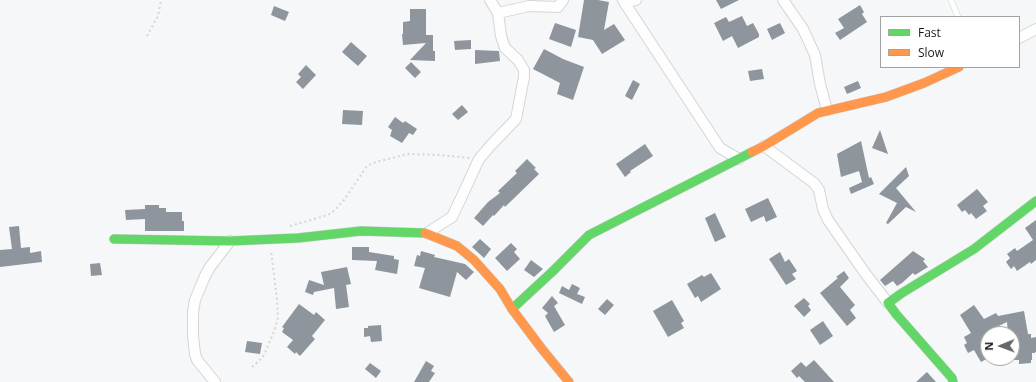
<!DOCTYPE html>
<html>
<head>
<meta charset="utf-8">
<style>
	body { margin:0 }
	#map { position:relative; width:1036px; height:382px; overflow:hidden; background:#f5f7f9; font-family:"Open Sans",sans-serif }
	canvas { display:block }
	.legend { position:absolute; left:880px; top:16px; width:140px; height:52px; box-sizing:border-box; background:#fff; border:1px solid #a3a3a3; margin:0; padding:5px 7px; list-style:none; font-size:12px; color:#18191a }
	.legend li { display:flex; align-items:center; gap:8px; height:20px }
	.legend b { width:20px; border:1px solid #a3a3a3 }
	.north { position:absolute; left:980px; top:326px; width:40px; height:40px; box-sizing:border-box; background:#fff; border:1px solid #a3a3a3; border-radius:50%; rotate:269deg; font-size:11px; font-weight:700; line-height:16px; text-align:center; color:#18191a }
	.north::after { content:''; display:block; margin:auto; width:14px; height:18px; background:#656768; clip-path:polygon(50% 0,100% 100%,50% 72%,0 100%) }
</style>
</head>
<body>
<div id="map">
<canvas width="1036" height="382"></canvas>
<ul class="legend">
<li><b style="height:5px;background:#63d668"></b>Fast</li>
<li><b style="height:5px;background:#ff974d"></b>Slow</li>
</ul>
<div class="north">N</div>
</div>
<script>
const c = document.querySelector('canvas').getContext('2d');
c.lineJoin = 'round';
function paint(path, color) {
  c.fillStyle = color;
  c.fill(path, 'evenodd');
}
function shape(rows) {
  const path = new Path2D();
  for (const r of rows) {
    path.moveTo(r[0], r[1]);
    for (let i = 2; i < r.length; i += 2) path.lineTo(r[i], r[i + 1]);
  }
  return path;
}
function stroke(path, color, width, dash) {
  c.strokeStyle = color;
  c.lineWidth = width;
  c.lineCap = dash ? 'butt' : 'round';
  c.setLineDash(dash || []);
  c.stroke(path);
}
paint(shape([
	[584,0,598,0,609,2,604,30,614,24,625,40,602,54,593,40,578,37],
	[716,0,739,0,721,9],
	[860,5,864,12,862,14,867,22,840,40,835,33,844,28,838,19],
	[274,6,289,12,285,21,271,15],
	[410,9,426,9,426,35,433,35,433,51,435,51,435,61,410,60,426,43,403,45,402,34,403,34,403,22,410,21],
	[742,16,747,26,753,23,759,34,759,37,738,48,732,36,723,41,714,23,726,17,729,22],
	[555,23,576,30,571,47,549,39],
	[780,23,785,33,772,40,767,29],
	[471,40,471,49,455,50,454,41],
	[351,42,367,56,358,66,342,52],
	[544,49,563,59,584,67,573,100,557,94,560,83,533,69],
	[475,50,499,51,500,61,475,64],
	[411,62,421,72,415,78,405,68],
	[306,65,316,75,303,89,296,82,301,77,298,74],
	[762,69,764,79,750,81,748,71],
	[633,80,640,84,632,100,625,96],
	[858,81,861,88,847,94,844,87],
	[462,105,468,112,458,120,452,114],
	[343,110,363,111,362,125,342,124],
	[395,117,403,123,405,121,417,129,413,135,409,133,402,143,390,136,392,130,388,127],
	[880,130,888,154,872,148],
	[861,141,869,178,871,177,874,184,851,194,849,188,862,182,859,171,841,177,837,154],
	[645,144,653,156,630,171,631,172,625,177,616,164],
	[527,159,536,168,534,169,539,174,505,207,504,205,494,216,493,215,483,226,474,218,488,202,500,193,498,191,517,173,515,171],
	[906,167,909,176,896,188,916,212,906,207,888,224,886,223,897,203,879,194],
	[977,189,988,202,983,206,987,211,976,219,971,213,969,215,965,210,962,212,957,205],
	[768,198,777,217,766,222,764,216,751,222,745,209],
	[145,205,159,205,159,208,166,208,166,212,182,212,182,221,184,221,184,231,145,231,145,219,126,220,125,210,145,209],
	[715,213,726,237,715,242,705,218],
	[1036,220,1036,260,1031,264,1030,262,1017,271,1014,266,1011,269,1006,262,1010,258,1007,254,1015,248,1017,251,1033,240,1025,228],
	[19,226,21,248,30,247,30,253,41,251,42,262,0,267,0,250,12,249,9,227],
	[480,239,491,249,484,258,472,247],
	[511,243,517,249,514,252,520,259,507,271,495,258],
	[352,247,369,247,369,252,394,256,394,259,399,260,397,274,375,270,377,261,352,260],
	[421,251,435,255,434,257,465,264,474,272,466,280,457,272,450,297,419,288,425,268,414,266,417,255,420,256],
	[913,251,925,259,923,261,928,267,915,275,913,273,902,283,897,286,893,281,885,286,880,280],
	[780,252,785,262,789,259,797,271,792,274,796,279,786,285,769,259],
	[531,260,543,269,534,277,524,270],
	[100,263,102,275,91,276,90,264],
	[347,267,351,284,346,285,349,307,336,309,334,288,314,292,313,295,305,292,309,280,324,285,321,272],
	[844,271,849,278,840,287,855,305,850,310,856,318,847,326,820,293,838,278,836,277],
	[711,273,721,289,701,302,698,296,695,298,687,284,702,275,704,277],
	[572,284,580,288,577,294,585,297,582,304,559,293,562,286,569,290],
	[552,296,558,303,554,306,565,325,554,332,545,316,548,313,542,308],
	[804,298,810,304,808,306,811,310,804,317,794,306],
	[607,299,614,305,605,315,598,309],
	[672,300,684,321,681,323,684,328,668,337,653,311],
	[299,304,314,315,316,312,325,320,312,336,315,339,300,356,296,352,295,354,287,347,293,340,282,332,284,328,282,327],
	[974,305,984,319,996,313,998,316,1024,311,1028,334,1031,334,1031,338,1036,337,1036,352,1035,352,1035,353,1032,353,1032,360,1031,360,1031,363,1019,364,1019,360,1012,360,1012,334,1008,334,1007,322,988,331,988,358,981,362,974,350,968,353,964,345,967,343,964,337,971,333,960,315],
	[823,321,833,336,820,345,810,330],
	[381,325,382,341,371,342,370,336,364,337,364,328,368,328,368,326],
	[247,341,262,343,260,354,245,352],
	[814,360,834,382,805,382,799,376,797,378,791,371,801,362,806,367],
	[426,361,434,366,431,371,435,373,429,382,414,382],
	[370,363,381,371,376,378,365,369],
	[927,372,936,382,916,382]
]), '#8e959c');
const lane = shape([
	[951,0,958,17]
]);
const street = shape([
	[623,0,624,2,636,0],
	[783,0,803,29,815,55,820,84,827,110],
	[624,2,720,148,739,159],
	[498,13,529,6,558,7,563,0],
	[1019,38,1036,29],
	[764,146,814,183,819,190,823,209,828,220,865,273,888,303],
	[427,233,452,217,462,196,479,159,492,144,516,119,524,77,524,70,518,60,505,48,501,36,498,13,490,0],
	[215,382,197,360,195,354,193,336,193,313,195,300,205,276,210,267,230,241]
]);
const fast = shape([
	[114,239,230,241,298,238,361,231,425,233],
	[512,309,553,271,589,235,752,152],
	[953,382,952,378,896,314,888,303,902,293,974,249,1036,201]
]);
const slow = shape([
	[752,152,764,146,818,113,886,97,924,83,959,67],
	[425,233,457,246,474,260,500,289,512,309,542,349,569,382]
]);
stroke(lane, '#d3d5d6', 6);
stroke(street, '#d3d5d6', 12);
stroke(fast, '#d3d5d6', 10);
stroke(slow, '#d3d5d6', 10);
stroke(shape([
	[147,36,158,16,161,0],
	[290,226,328,215,335,210,344,200,367,166,373,163,407,154,440,155,470,158],
	[252,367,262,358,265,353,275,329,278,317,277,300,271,250]
]), '#d4d5d5', 2, [2, 3]);
stroke(lane, '#fefefe', 5);
stroke(street, '#fefefe', 10);
stroke(fast, '#63d668', 9);
stroke(slow, '#ff974d', 9);
</script>
</body>
</html>
